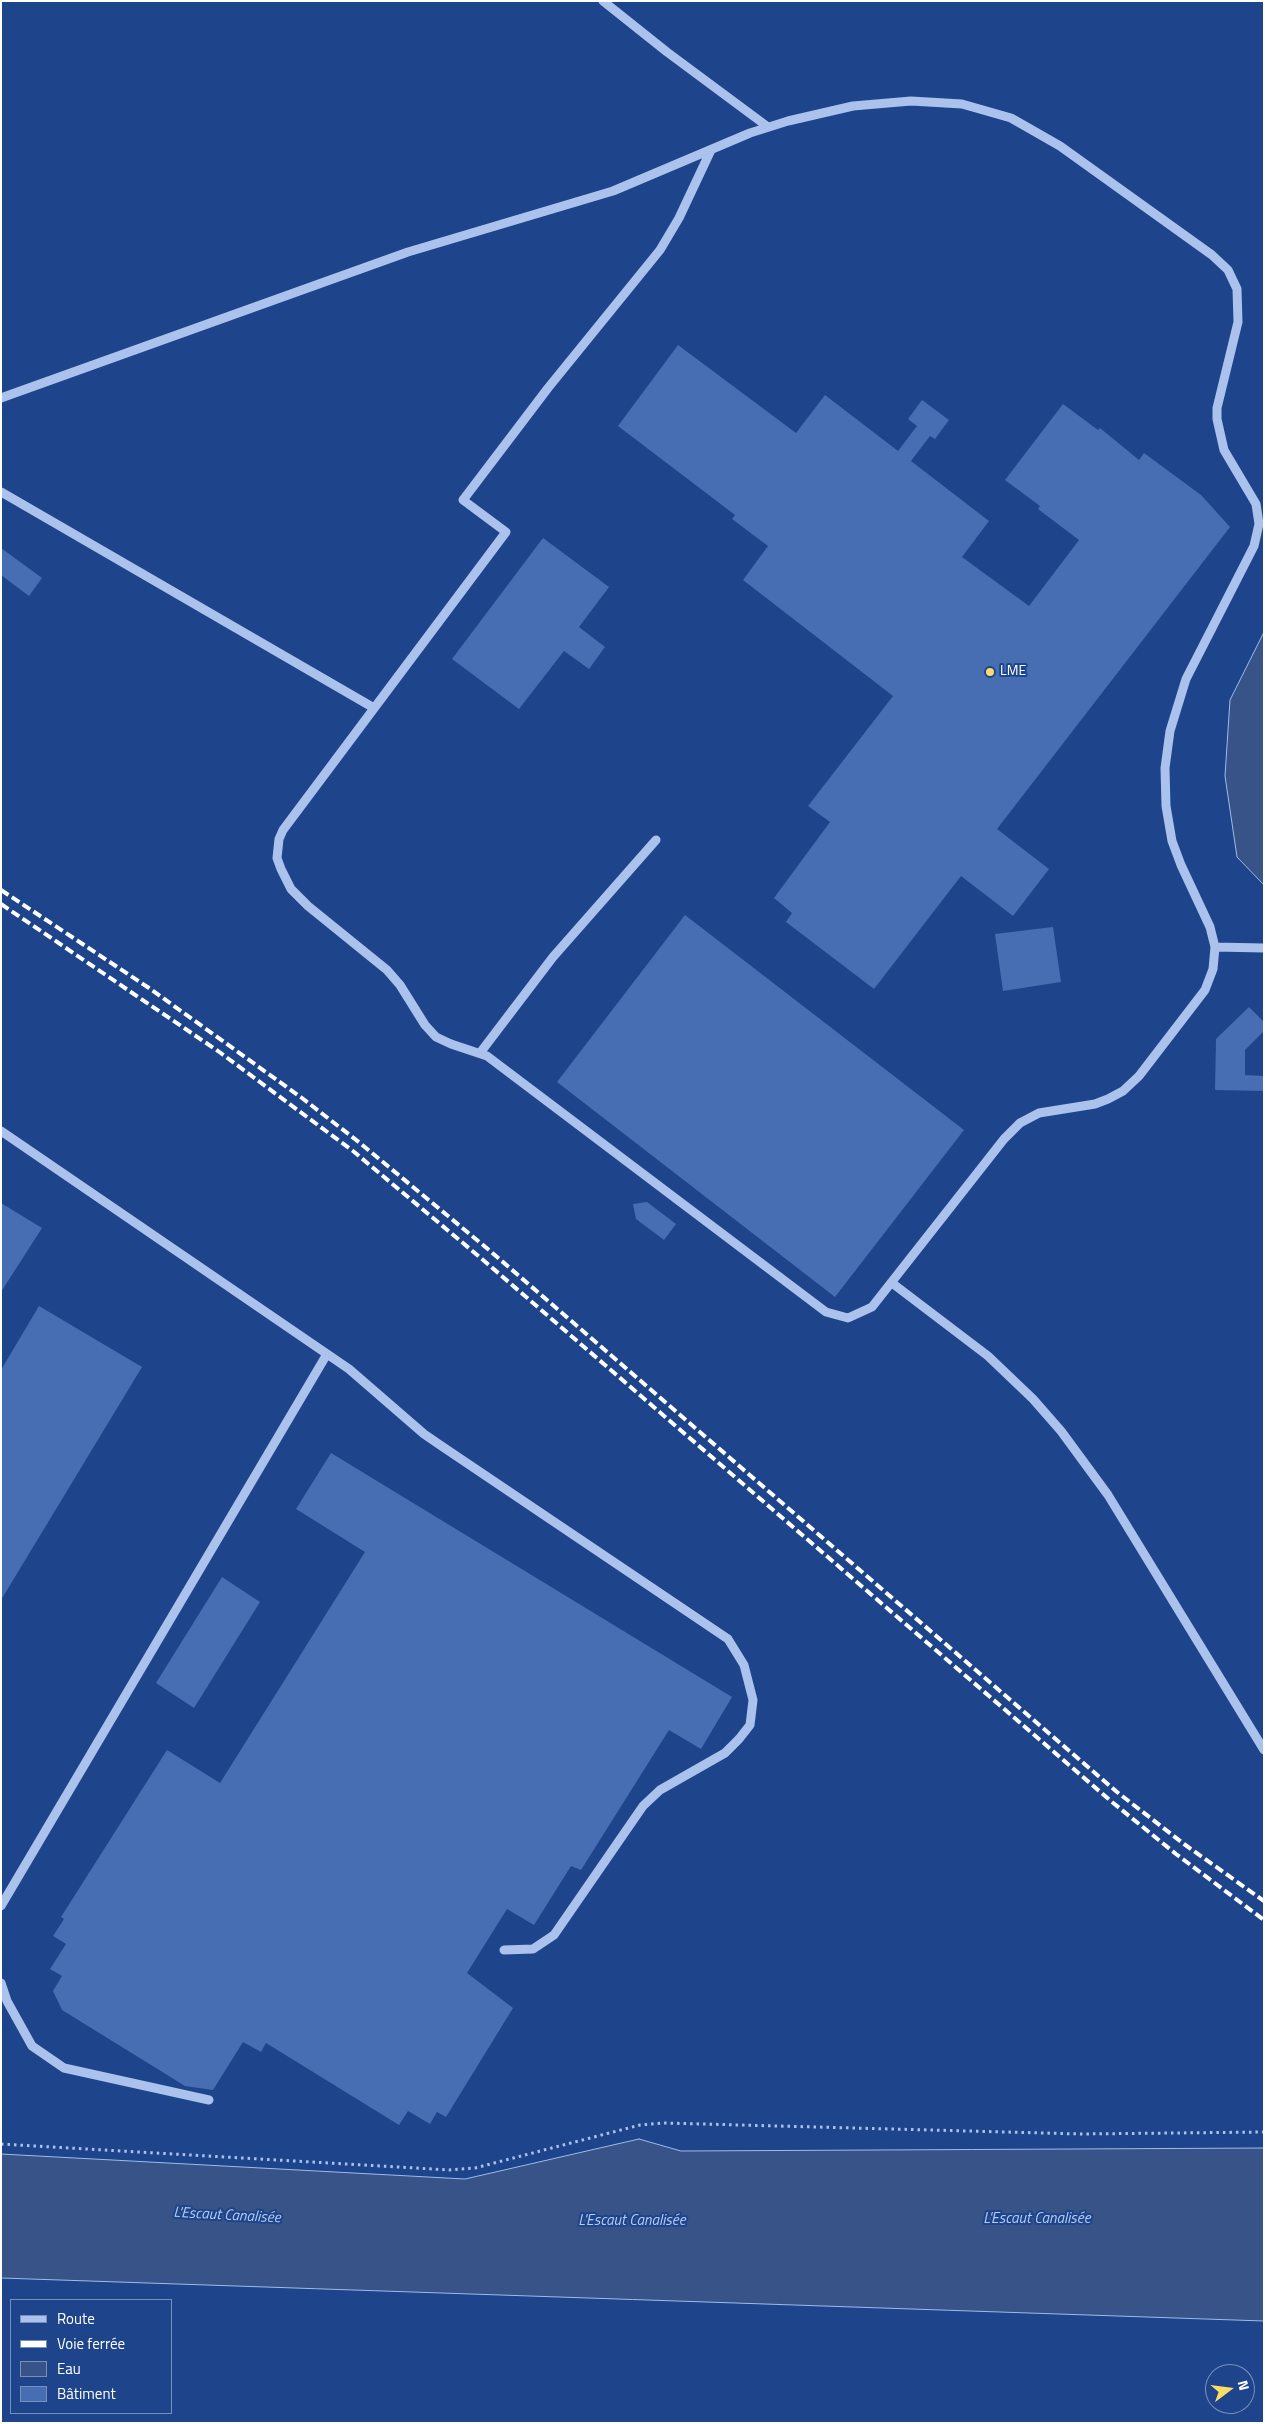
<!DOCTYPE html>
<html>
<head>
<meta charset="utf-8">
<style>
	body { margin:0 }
	#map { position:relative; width:1265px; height:2424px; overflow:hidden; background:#1e448b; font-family:"Titillium Web",sans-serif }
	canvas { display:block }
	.frame { position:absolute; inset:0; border:2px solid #fff; pointer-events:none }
	.legend { position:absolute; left:10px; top:2299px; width:162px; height:115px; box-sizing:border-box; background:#1e448b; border:1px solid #788fb9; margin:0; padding:6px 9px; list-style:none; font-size:15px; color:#fff }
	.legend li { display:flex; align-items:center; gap:10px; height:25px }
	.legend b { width:25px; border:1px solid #788fb9 }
	.north { position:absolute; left:1205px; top:2364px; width:50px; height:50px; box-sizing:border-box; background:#1e448b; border:1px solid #788fb9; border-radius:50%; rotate:75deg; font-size:14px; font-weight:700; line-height:20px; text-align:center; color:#fff }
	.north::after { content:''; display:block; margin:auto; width:18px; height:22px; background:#fadd69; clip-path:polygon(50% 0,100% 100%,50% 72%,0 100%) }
</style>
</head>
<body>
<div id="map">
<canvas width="1265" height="2424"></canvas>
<div class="frame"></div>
<ul class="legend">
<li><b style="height:6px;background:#aac2ec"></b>Route</li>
<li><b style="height:6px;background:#fff"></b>Voie ferrée</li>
<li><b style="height:14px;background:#385387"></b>Eau</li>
<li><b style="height:14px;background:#476eb2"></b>Bâtiment</li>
</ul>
<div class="north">N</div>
</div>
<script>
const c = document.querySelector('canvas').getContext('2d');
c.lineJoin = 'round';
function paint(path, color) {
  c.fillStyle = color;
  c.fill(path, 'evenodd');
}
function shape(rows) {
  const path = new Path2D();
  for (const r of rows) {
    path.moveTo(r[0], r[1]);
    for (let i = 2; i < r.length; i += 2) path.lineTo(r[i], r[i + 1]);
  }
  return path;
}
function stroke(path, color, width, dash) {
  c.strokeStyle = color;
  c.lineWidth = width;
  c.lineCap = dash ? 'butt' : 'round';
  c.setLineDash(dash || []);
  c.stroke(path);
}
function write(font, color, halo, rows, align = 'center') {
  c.font = font + ' "Titillium Web",sans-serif';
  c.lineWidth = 4;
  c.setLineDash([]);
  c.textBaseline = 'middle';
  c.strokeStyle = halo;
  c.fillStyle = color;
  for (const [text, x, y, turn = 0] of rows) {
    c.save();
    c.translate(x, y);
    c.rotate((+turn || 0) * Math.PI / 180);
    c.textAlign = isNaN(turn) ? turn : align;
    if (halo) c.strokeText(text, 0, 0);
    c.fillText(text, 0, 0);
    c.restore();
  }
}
const water = shape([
	[1264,632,1264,885,1237,857,1225,776,1230,700,1264,632],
	[639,2139,681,2151,1264,2148,1264,2321,1,2278,1,2154,465,2179,639,2139]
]);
paint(water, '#385387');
stroke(water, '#9dbced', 1);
paint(shape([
	[678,345,796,433,825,395,898,451,917,426,908,419,922,400,949,420,935,439,930,436,911,461,989,521,962,557,1029,606,1079,540,1038,509,1040,506,1005,480,1063,404,1098,430,1100,428,1139,460,1144,453,1201,495,1230,527,997,829,1049,869,1013,916,961,876,874,989,786,922,792,913,774,898,830,822,808,806,893,696,743,580,768,546,732,519,735,515,618,426],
	[543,538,609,587,579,627,605,647,589,669,564,651,519,709,452,659],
	[1,548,42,578,29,596,1,575],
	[685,915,964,1130,835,1297,557,1082],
	[1053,927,1061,982,1003,991,995,934],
	[1249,1007,1264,1022,1264,1031,1245,1050,1245,1075,1264,1076,1264,1091,1215,1090,1216,1039],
	[647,1202,676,1224,664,1240,636,1219,633,1204],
	[1,1203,42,1228,1,1292],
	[39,1306,142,1367,1,1600,1,1370],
	[331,1453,732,1697,701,1749,669,1730,581,1870,571,1866,534,1925,507,1909,467,1973,513,2008,446,2117,437,2112,430,2124,408,2111,399,2125,266,2043,261,2052,243,2042,213,2090,185,2086,62,2010,53,1991,62,1976,50,1969,66,1944,53,1936,64,1919,61,1917,167,1750,220,1783,365,1552,296,1509],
	[222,1577,260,1602,194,1708,156,1683]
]), '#476eb2');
stroke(shape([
	[1,2144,449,2170,475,2168,640,2125,664,2123,1081,2134,1264,2132]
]), '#aac2ec', 3, [2.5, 4]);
stroke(shape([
	[603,1,667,52,768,127],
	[711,150,679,218,660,250,548,388,463,500,506,532,283,830,279,839,277,858,281,869,291,889,308,906,387,970,400,985,425,1025,436,1037,451,1044,487,1056,826,1312,848,1318,872,1307,1004,1139,1020,1123,1039,1113,1095,1104,1108,1099,1123,1091,1139,1076,1205,990,1213,969,1215,947,1264,948],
	[1,398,408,252,613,191,750,133,788,121,853,106,911,101,962,104,1011,118,1060,146,1212,255,1228,270,1237,289,1238,322,1217,408,1217,419,1224,450,1256,504,1259,524,1254,546,1186,679,1170,731,1165,768,1166,806,1172,841,1181,865,1210,927,1215,947],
	[1,492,374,708],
	[480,1053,553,957,656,840],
	[1,1131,349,1369,424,1434,443,1447,728,1639,744,1665,753,1700,750,1725,739,1739,725,1753,660,1790,643,1806,554,1935,533,1949,504,1950],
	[892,1283,988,1356,1033,1399,1061,1431,1108,1495,1264,1750],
	[1,1906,327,1354],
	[1,1983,7,2001,32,2046,64,2068,209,2100]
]), '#aac2ec', 9);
stroke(shape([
	[1,890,149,988,302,1098,360,1143,489,1250,1117,1792,1184,1844,1264,1901],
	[1,904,218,1051,353,1151,482,1259,1112,1802,1176,1854,1264,1920]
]), '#fff', 4, [9, 4]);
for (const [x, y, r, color] of [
	[990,672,5,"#fadd69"]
]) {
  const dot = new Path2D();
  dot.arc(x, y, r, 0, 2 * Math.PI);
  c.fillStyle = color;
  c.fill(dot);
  stroke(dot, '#1e448b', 2);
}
write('14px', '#fff', '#1e448b', [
	["LME",1000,672]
], 'left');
write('italic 15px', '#b6ccf3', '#1e448b', [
	["L'Escaut Canalisée",227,2216,3],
	["L'Escaut Canalisée",1037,2219],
	["L'Escaut Canalisée",632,2221]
]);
</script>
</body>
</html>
